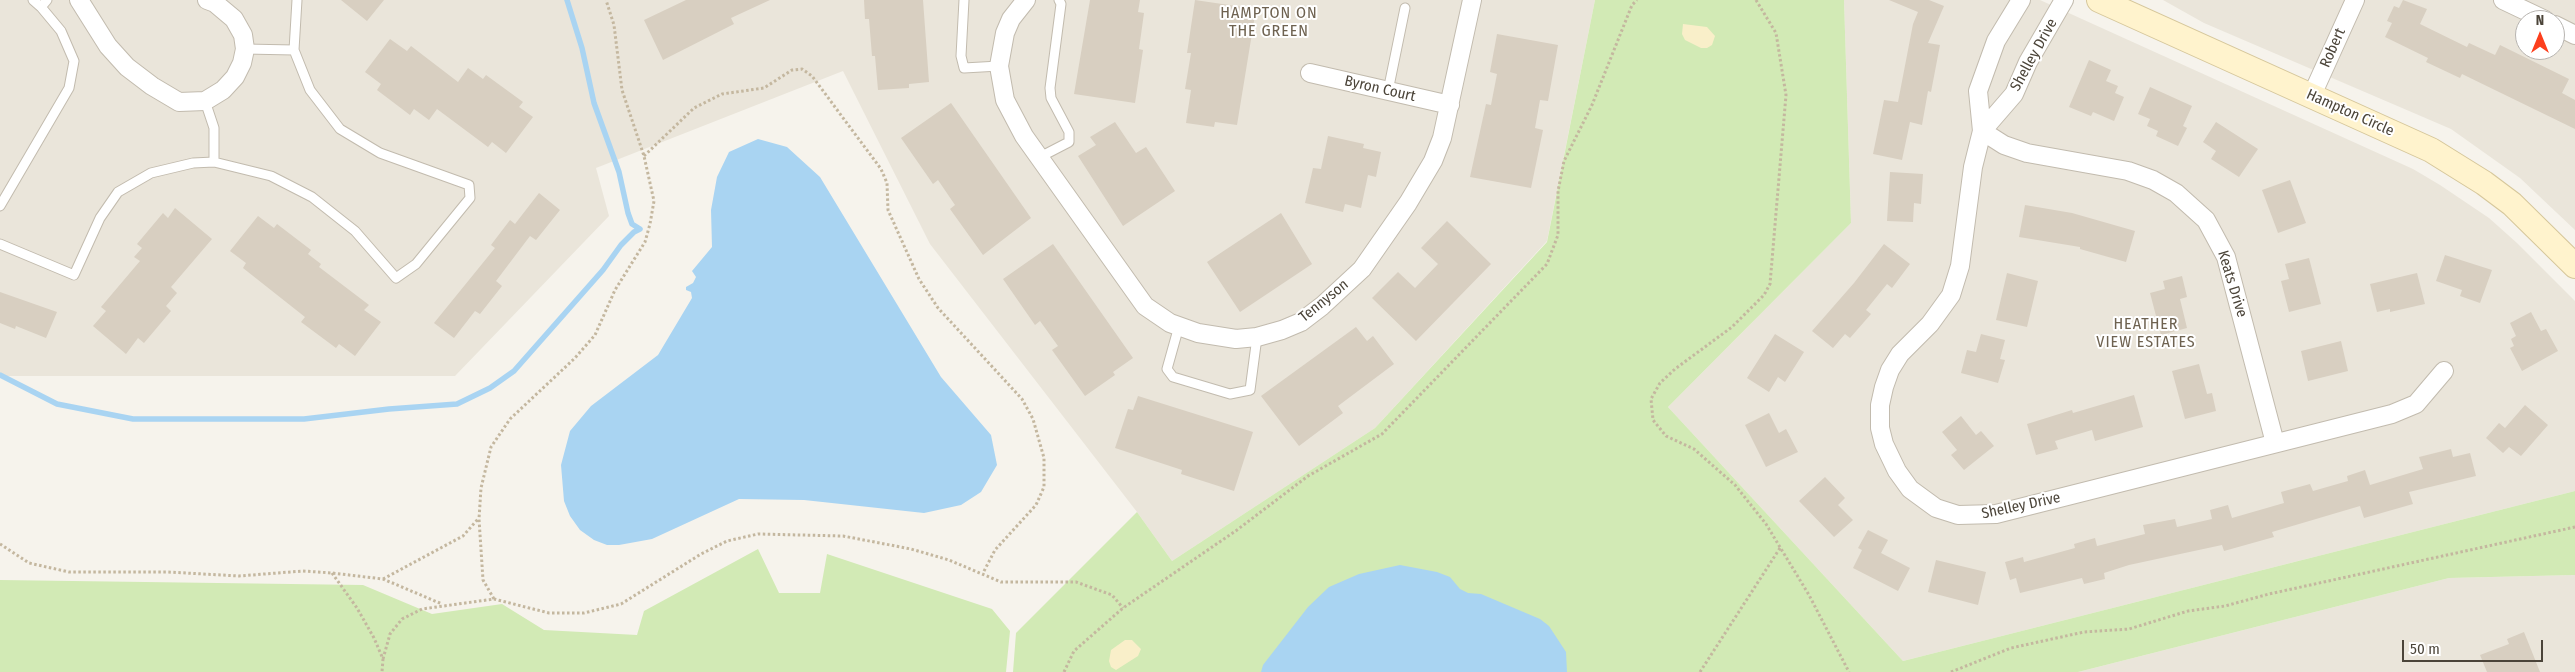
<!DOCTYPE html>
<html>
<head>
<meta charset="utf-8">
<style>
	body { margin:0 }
	#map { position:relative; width:2575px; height:672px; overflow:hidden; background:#f6f3ec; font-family:"Fira Sans Condensed",sans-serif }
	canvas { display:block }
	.north { position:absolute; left:2515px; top:10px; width:50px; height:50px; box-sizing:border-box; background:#fff; border:1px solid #b7b4b0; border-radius:50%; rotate:0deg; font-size:14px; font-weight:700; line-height:20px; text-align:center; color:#4b4439 }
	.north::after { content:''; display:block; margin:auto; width:18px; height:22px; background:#fc3f1d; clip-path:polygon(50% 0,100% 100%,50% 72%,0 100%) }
	.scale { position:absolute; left:2402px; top:640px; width:141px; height:22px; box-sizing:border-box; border:2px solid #4b4439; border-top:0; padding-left:6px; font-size:15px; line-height:18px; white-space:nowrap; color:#4b4439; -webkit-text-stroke:4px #fff; paint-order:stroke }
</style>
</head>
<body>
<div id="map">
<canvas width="2575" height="672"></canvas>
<div class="north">N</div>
<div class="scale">50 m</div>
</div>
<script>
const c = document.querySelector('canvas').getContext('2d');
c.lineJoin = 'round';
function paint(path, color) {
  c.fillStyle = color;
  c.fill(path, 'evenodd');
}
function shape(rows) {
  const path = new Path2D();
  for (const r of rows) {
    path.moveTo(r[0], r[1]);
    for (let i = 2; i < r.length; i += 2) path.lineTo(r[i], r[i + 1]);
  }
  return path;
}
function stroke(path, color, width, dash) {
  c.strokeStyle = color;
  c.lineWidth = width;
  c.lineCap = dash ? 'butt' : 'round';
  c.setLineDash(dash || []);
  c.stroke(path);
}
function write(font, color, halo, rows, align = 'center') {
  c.font = font + ' "Fira Sans Condensed",sans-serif';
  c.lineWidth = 4;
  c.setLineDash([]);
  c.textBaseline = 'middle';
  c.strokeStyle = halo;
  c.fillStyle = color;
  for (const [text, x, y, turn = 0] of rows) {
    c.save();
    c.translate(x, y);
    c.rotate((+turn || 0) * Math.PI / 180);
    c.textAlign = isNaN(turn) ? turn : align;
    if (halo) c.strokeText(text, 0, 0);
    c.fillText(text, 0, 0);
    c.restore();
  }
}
paint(shape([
	[0,0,1595,0,1547,241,1375,428,1172,561,1137,512,930,244,843,71,596,168,609,216,455,376,0,376],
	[1844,0,2040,0,2413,169,2440,185,2489,218,2517,243,2575,301,2575,491,1903,661,1668,407,1851,223],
	[2163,0,2575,0,2575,230,2520,178,2451,129,2204,23],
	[2525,20,2555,20,2555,50,2525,50],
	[2575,575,2575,672,2078,672,2449,578]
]), '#eae5da');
paint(shape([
	[1595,0,1844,0,1851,223,1668,407,1903,661,2575,491,2575,575,2449,578,2078,672,1013,672,1016,633,1137,512,1172,561,1375,428,1547,242],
	[758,549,779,593,820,593,827,554,992,609,1010,631,1006,672,0,672,0,580,363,585,432,614,502,604,544,630,637,635,644,611]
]), '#d2eab5');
paint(shape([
	[1683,24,1707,27,1715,36,1712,45,1707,48,1701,48,1685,40,1682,34],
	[1125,640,1132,640,1141,649,1138,656,1116,670,1111,667,1109,661,1111,650]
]), '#f9efc9');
paint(shape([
	[758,139,787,147,820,177,941,377,991,435,997,465,981,492,961,505,924,513,804,500,739,499,652,539,619,545,607,545,594,540,580,530,570,516,564,501,561,465,570,431,591,406,658,355,692,298,691,292,686,290,686,287,693,283,696,277,692,271,712,247,711,210,717,177,729,152],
	[1400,565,1437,572,1450,577,1460,589,1468,593,1481,594,1540,619,1549,626,1566,652,1567,672,1261,672,1263,665,1308,607,1329,587,1359,574]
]), '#a9d4f2');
stroke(shape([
	[567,0,582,48,594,103,619,172,628,213,632,224,640,229],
	[0,375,57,404,133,419,304,419,389,409,457,404,490,388,514,371,603,270,621,245,634,232,640,229]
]), '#a9d4f2', 5.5);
paint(shape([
	[341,0,384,0,367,21],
	[686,0,770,0,731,18,734,24,663,60,644,20],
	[864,0,923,0,929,82,909,84,909,88,878,90,875,56,872,56,869,19,865,19],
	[1090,0,1140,0,1138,12,1144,13,1139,49,1143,50,1135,103,1074,94],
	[1195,0,1256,9,1237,125,1215,122,1214,127,1186,123,1191,90,1185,89,1191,53,1187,53],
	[1889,0,1929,0,1944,6,1928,43,1940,45,1931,92,1928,91,1922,125,1910,122,1902,160,1873,154,1884,100,1898,102,1913,24,1918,12],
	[2403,0,2427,9,2420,24,2467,47,2469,43,2495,55,2500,45,2569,79,2562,93,2575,100,2575,129,2462,74,2460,78,2426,62,2428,58,2385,37,2392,23,2387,21,2394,6,2399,8],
	[1497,34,1558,45,1548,101,1540,100,1535,128,1543,130,1531,188,1470,177,1486,104,1491,105,1497,74,1490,72],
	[390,39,407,51,411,46,458,82,468,68,483,79,486,75,523,102,519,107,533,117,506,153,492,142,488,147,437,109,429,120,414,109,410,115,377,90,381,84,365,72],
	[2089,60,2111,70,2106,81,2118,86,2115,93,2124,97,2114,121,2093,112,2091,116,2069,107],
	[2150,87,2192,106,2183,126,2187,128,2178,146,2156,136,2158,131,2147,126,2150,119,2138,114],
	[951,103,1031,218,983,255,950,209,955,205,938,180,933,184,901,138],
	[1115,122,1136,153,1146,147,1175,191,1123,226,1078,156,1096,145,1090,137],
	[2216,122,2258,149,2239,177,2211,159,2216,151,2203,142],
	[1328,136,1364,144,1363,148,1381,152,1376,177,1368,175,1361,208,1345,204,1343,212,1305,203,1313,168,1321,169],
	[1890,172,1923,174,1921,204,1914,203,1913,222,1887,221],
	[2290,180,2306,223,2278,233,2262,190],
	[539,193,560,210,536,240,530,236,496,281,502,286,480,314,475,311,454,338,434,323,495,248,491,245,510,220,515,224],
	[2025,205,2072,213,2135,231,2126,262,2080,249,2080,247,2019,237],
	[175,208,212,239,171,287,177,293,166,306,171,311,144,343,138,338,126,354,93,326,106,311,101,307,140,261,134,257,142,248,137,244,163,213,168,218],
	[1281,213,1312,264,1240,312,1207,262],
	[258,216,274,228,277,224,311,250,308,254,321,264,319,267,369,305,364,310,381,322,355,356,339,344,336,348,301,322,305,317,243,268,246,263,230,251],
	[1447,221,1491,264,1416,341,1372,298,1398,272,1415,288,1438,264,1421,248],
	[1053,244,1133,358,1113,372,1115,375,1085,396,1052,350,1058,346,1040,321,1035,325,1003,279],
	[1884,244,1910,264,1892,288,1887,284,1866,310,1871,314,1850,338,1845,334,1833,348,1812,331,1854,283],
	[2445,255,2492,270,2480,303,2460,296,2462,290,2436,281],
	[2309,258,2321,304,2289,312,2281,281,2289,279,2285,264],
	[2007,273,2038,281,2027,327,1996,320],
	[2417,273,2425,304,2390,312,2390,309,2377,312,2370,284],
	[2182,276,2187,297,2180,299,2187,328,2161,335,2150,293,2165,289,2163,281],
	[0,292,57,312,46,338,16,326,15,329,0,323],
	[2531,312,2541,331,2546,329,2558,351,2522,371,2510,348,2514,346,2511,339,2516,336,2510,323],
	[1356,327,1367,341,1373,336,1394,364,1338,406,1343,413,1299,446,1261,396],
	[1775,334,1804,352,1785,382,1778,377,1769,392,1747,378],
	[1981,334,2005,340,2000,359,2005,360,1998,383,1961,373,1967,350,1976,352],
	[2341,341,2348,371,2308,381,2301,351],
	[2199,364,2207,394,2212,393,2216,411,2185,419,2172,371],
	[2134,395,2143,427,2095,441,2092,430,2055,441,2058,449,2036,455,2027,424,2072,410,2073,413],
	[1138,396,1253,432,1234,491,1181,474,1182,470,1115,448,1128,409,1133,410],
	[2525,405,2548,425,2521,456,2509,447,2503,453,2486,438,2499,423,2505,428],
	[1769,413,1779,433,1786,429,1798,452,1766,467,1745,425],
	[1961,416,1976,435,1981,431,1994,446,1964,470,1951,455,1957,450,1942,432],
	[2451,449,2453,457,2470,453,2476,476,2409,492,2413,504,2364,518,2360,506,2272,532,2274,537,2224,551,2222,545,2129,565,2104,573,2105,579,2084,584,2082,578,2020,593,2016,578,2010,580,2005,562,2023,557,2024,562,2075,548,2074,544,2095,538,2097,546,2145,534,2143,525,2175,519,2177,527,2212,519,2210,510,2228,505,2232,518,2284,503,2281,492,2310,484,2313,491,2348,481,2347,476,2365,470,2370,485,2423,469,2419,457],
	[1825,477,1845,498,1838,505,1853,520,1834,537,1799,501],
	[1868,530,1888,540,1881,553,1910,568,1898,591,1853,568,1862,550,1858,548],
	[1936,560,1986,572,1978,605,1928,592],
	[2524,632,2540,672,2487,672,2480,655,2509,644,2507,639]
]), '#d8cfc1');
const lane = shape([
	[33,0,41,7,47,0],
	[964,0,961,56,964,68,999,66],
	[294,50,297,0],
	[1388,91,1405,8],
	[1040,157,1069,142,1069,132,1051,98,1050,88,1061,4,1059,0],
	[214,162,271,176,312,197,355,231,396,278,416,264,470,198,469,185,380,153,340,129,310,90,294,50,245,49],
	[0,206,69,88,74,61,61,31,41,7],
	[0,244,74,275,100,218,118,192,151,173,193,163,214,162,214,128,205,101],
	[1179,326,1167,369,1173,377,1230,394,1250,390,1257,337]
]);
const street = shape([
	[79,0,108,46,127,67,152,86,179,102,205,101,223,90,235,77,242,63,245,49,243,35,234,19,215,3,207,0],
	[1026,0,1011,19,1005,33,999,66,1005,100,1024,136,1145,306,1170,323,1198,333,1236,339,1257,337,1282,330,1301,322,1322,306,1362,269,1408,203,1433,161,1442,138,1472,0],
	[2021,0,1996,41,1978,91,1982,131,1973,167,1960,266,1951,295,1930,324,1900,354,1890,370,1884,387,1880,405,1880,428,1884,444,1897,471,1910,489,1936,508,1958,515,1996,514,2392,414,2416,404,2444,371],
	[2503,0,2545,20],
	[2555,25,2575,35],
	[1310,73,1450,105],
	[2312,95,2355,0],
	[1982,131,2004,145,2027,153,2128,171,2153,180,2176,193,2206,220,2226,257,2275,443],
	[1982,131,2014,94,2028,62,2064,0]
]);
const secondary = shape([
	[2099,0,2431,150,2484,183,2512,204,2575,266]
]);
stroke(lane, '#c2bbae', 11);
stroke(street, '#c2bbae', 20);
stroke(secondary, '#d6c79b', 26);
stroke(shape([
	[1756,0,1776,33,1786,95,1770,284,1764,295,1732,327,1675,369,1660,383,1651,399,1653,420,1666,436,1694,449,1735,485,1766,524,1809,595,1849,672],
	[644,156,694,108,722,94,764,88,792,70,802,69,812,76,881,169,887,183,888,210,919,279,938,308,1022,399,1033,419,1044,458,1044,487,1036,505,995,550,983,573],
	[0,544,29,563,69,572,168,572,239,576,303,571,332,573,383,579,442,604],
	[332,573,357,608,374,638,383,659,382,672],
	[383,579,463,536,478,519],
	[494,599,483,580,479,519,481,488,491,447,510,419,575,358,595,335,615,290,645,242,650,224,654,201,644,156,622,90,614,25,606,0],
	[383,659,390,634,402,619,422,609,494,599,549,613,584,613,621,604,701,554,727,541,758,534,843,536,911,549,949,560,1001,582,1076,582,1112,595,1123,608],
	[1064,672,1074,651,1123,608,1237,530,1308,476,1382,434,1547,264,1558,235,1558,191,1564,161,1592,105,1632,5,1637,0],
	[1700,672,1780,548],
	[1951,672,2011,648,2084,632,2129,629,2188,611,2225,606,2269,594,2575,527]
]), '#c4b79f', 3, [2.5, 2.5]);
stroke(lane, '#fff', 9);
stroke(street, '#fff', 18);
stroke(secondary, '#fff3cd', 24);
write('15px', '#4b4439', '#fff', [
	["Robert",2333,48,-66],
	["Shelley Drive",2034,55,-61],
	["Byron Court",1380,89,13],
	["Hampton Circle",2350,113,24],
	["Keats Drive",2232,284,73],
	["Tennyson",1324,301,-39],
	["Shelley Drive",2021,506,-12]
]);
c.letterSpacing = '1px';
write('16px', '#6e6250', '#fff', [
	["HAMPTON ON",1269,14],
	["THE GREEN",1269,32],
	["HEATHER",2146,325],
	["VIEW ESTATES",2146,343]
]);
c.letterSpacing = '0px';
</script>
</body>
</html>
